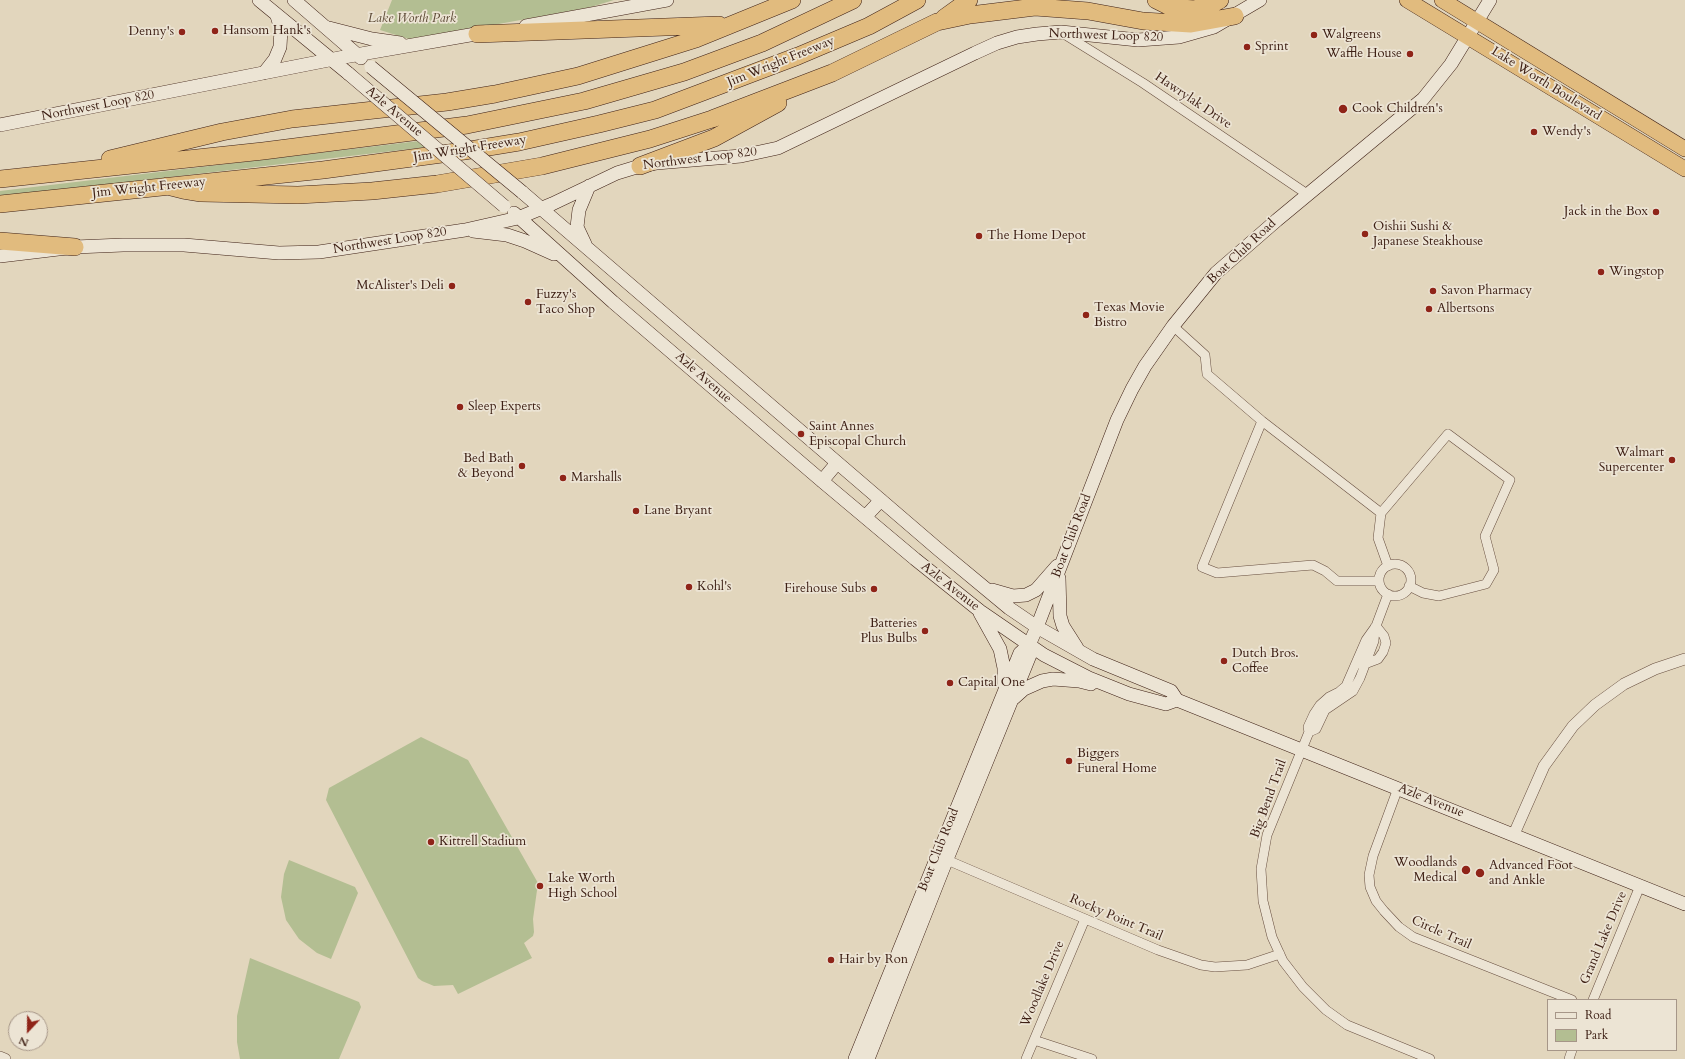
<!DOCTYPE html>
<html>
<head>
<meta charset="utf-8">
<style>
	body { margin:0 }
	#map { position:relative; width:1685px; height:1059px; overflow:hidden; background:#e2d6bd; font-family:Cardo,serif }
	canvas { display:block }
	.legend { position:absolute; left:1547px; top:999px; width:130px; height:52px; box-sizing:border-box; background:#ece4d4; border:1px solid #a69688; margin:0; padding:5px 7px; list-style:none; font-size:12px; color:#3e2015 }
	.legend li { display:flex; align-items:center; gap:8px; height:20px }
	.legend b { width:20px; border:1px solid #a69688 }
	.north { position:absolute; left:8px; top:1011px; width:40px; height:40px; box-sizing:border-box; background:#ece4d4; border:1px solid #a69688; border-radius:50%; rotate:202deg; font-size:11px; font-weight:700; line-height:16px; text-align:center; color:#3e2015 }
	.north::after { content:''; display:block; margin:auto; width:14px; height:18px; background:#8f2418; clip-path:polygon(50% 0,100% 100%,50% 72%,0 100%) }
</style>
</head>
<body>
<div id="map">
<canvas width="1685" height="1059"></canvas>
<ul class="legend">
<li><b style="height:5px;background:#ece4d4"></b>Road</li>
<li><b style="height:11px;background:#b3be92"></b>Park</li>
</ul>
<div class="north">N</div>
</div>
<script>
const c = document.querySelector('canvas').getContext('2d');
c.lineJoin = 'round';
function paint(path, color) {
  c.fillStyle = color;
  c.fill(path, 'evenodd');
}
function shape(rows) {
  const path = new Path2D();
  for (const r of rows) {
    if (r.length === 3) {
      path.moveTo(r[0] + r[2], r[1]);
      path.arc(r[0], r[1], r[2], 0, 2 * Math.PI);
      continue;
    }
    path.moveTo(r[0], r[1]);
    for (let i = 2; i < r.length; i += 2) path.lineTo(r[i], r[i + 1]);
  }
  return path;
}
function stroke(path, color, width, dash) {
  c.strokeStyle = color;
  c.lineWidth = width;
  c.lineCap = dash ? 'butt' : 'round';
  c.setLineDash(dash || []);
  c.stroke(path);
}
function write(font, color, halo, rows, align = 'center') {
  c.font = font + ' Cardo,serif';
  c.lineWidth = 3.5;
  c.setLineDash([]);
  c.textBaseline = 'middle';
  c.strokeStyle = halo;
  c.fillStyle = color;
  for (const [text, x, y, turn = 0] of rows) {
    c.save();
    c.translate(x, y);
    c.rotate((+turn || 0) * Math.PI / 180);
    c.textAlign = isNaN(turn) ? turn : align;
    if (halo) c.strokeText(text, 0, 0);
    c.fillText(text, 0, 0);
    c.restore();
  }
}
paint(shape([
	[392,0,614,0,591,7,412,40,380,30],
	[419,141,427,147,0,197,0,191],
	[421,737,468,760,538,883,533,919,534,932,533,936,524,943,532,958,458,994,453,985,434,986,422,981,418,978,326,800,329,788],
	[289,860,355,887,358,893,331,959,317,953,299,939,286,920,281,897,284,874],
	[250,958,359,1002,361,1007,339,1059,240,1059,237,1042,237,1016]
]), '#b3be92');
const minor = shape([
	[1064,34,1143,83,1307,194],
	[1173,326,1205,355,1207,374,1262,421,1381,513,1378,538,1388,566],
	[1262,421,1202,567,1217,573,1313,565,1325,571,1337,581,1379,581],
	[1381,513,1448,434,1510,480,1485,536,1494,570,1486,584,1439,596,1423,593,1409,586],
	[1395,580,16],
	[1388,594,1376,626,1366,640,1346,686,1339,692,1329,697,1320,705,1314,714,1308,727,1309,732,1267,835,1261,869,1263,901,1272,937,1283,961,1303,987,1326,1010,1347,1025,1430,1059],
	[1362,665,1378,659,1383,652,1386,643,1384,636,1376,626],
	[1309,732,1316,729,1325,710,1353,691,1360,678,1374,641,1375,627],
	[1398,788,1373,856,1369,875,1370,887,1376,901,1384,911,1399,927,1413,937,1572,1000],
	[947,860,1158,950,1201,965,1215,967,1247,965,1280,954],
	[1593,1000,1640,886],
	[1034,1040,1092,1059],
	[1026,1059,1085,919],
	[1569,1059,1572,1050]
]);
const tertiary = shape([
	[1514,834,1544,766,1573,726,1595,705,1624,684,1655,669,1685,659],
	[0,1057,5,1059]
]);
const secondary = shape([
	[259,0,349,74],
	[294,0,361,58],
	[526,26,667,0],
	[329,28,372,39,400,43],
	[264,73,275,59,280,47,281,29,277,16],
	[0,125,344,57,487,32],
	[522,192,939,550,1009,608,1037,627,1093,659,1171,691,1177,700,1685,904],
	[514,213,613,302,822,481,915,559,980,611,1044,655,1089,678,1129,694,1166,704,1177,700],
	[473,231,507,235,525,241,554,254],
	[585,244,577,227,579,210,589,186],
	[0,256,75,247,123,245,184,245,279,253,319,252,465,230,518,218,552,204,617,173,640,166,656,163,741,156,778,148,975,53,997,43,1017,37,1037,34,1061,32,1138,40,1179,37,1214,27,1260,0],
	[822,481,837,463],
	[865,517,881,500],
	[1059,578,1060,616,1063,626,1077,648],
	[992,590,1013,596,1026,595,1036,590,1057,566],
	[980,613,1000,649,1004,668,1004,684],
	[1014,698,1024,689,1042,681,1053,679,1079,681,1091,684],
	[855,1059,1020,653,1029,645,1037,627,1117,420,1132,389,1145,366,1173,326,1216,273,1277,220,1423,99,1451,64,1490,0],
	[868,1059,943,869,1030,655,1029,645]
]);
const trunk = shape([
	[1407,0,1685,169],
	[1442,0,1685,149]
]);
const motorway = shape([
	[1156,0,1168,6,1181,8,1194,9,1211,5,1220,0],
	[944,18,969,0],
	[477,34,719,25],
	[110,159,222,132,292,119,447,102,495,94,578,76,696,39,792,0],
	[640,166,714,138,778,103],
	[0,179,263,151,467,125,584,101,684,72,762,43,853,0],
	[167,186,183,190,201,193,298,195,372,191,437,184,542,166,650,139,712,119,832,73,937,22,970,15,1035,7,1088,11,1143,21,1191,24,1235,16],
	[0,204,323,170,464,151,519,142,599,124,655,110,798,56,869,26,917,0],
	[0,241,75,247]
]);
stroke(minor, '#674e3f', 10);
stroke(tertiary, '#674e3f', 12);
stroke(secondary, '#3e2015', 14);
stroke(trunk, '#3e2015', 16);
stroke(motorway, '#3e2015', 18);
stroke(minor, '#ece4d4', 9);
stroke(tertiary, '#ece4d4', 11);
stroke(secondary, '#ece4d4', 13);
stroke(trunk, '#e1bb7e', 15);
stroke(motorway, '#e1bb7e', 17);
const secondaryBridge = shape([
	[371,67,522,192],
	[349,74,504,206]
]);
stroke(secondaryBridge, '#3e2015', 14, []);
stroke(secondaryBridge, '#ece4d4', 13);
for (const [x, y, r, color] of [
	[215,31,4,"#8f2418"],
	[182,32,4,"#8f2418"],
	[1314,35,4,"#8f2418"],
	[1247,47,4,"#8f2418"],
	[1410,54,4,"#8f2418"],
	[1343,109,5,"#8f2418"],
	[1534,132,4,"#8f2418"],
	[1656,212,4,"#8f2418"],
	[1365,234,4,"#8f2418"],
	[979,236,4,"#8f2418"],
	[1601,272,4,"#8f2418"],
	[452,286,4,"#8f2418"],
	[1433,291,4,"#8f2418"],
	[528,302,4,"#8f2418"],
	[1429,309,4,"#8f2418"],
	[1086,315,4,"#8f2418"],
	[460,407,4,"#8f2418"],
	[801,434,4,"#8f2418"],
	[1672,460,4,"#8f2418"],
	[522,466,4,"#8f2418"],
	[563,478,4,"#8f2418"],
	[636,511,4,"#8f2418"],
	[689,587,4,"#8f2418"],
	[874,589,4,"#8f2418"],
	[925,631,4,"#8f2418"],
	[1224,661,4,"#8f2418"],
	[950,683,4,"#8f2418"],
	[1069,761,4,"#8f2418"],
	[431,842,4,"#8f2418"],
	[1466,870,5,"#8f2418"],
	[1480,873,5,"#8f2418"],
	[540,886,4,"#8f2418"],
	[831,960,4,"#8f2418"]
]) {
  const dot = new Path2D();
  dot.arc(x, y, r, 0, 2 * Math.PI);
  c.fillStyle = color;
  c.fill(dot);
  stroke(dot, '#ece4d4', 1.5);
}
write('italic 13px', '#5b4834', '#ece4d4', [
	["Lake Worth Park",412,19]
]);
write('13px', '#3e2015', '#ece4d4', [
	["Hansom Hank's",223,31],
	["Denny's",174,32,"right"],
	["Walgreens",1322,35],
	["Sprint",1255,47],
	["Waffle House",1402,54,"right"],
	["Cook Children's",1352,109],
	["Wendy's",1542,132],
	["Jack in the Box",1648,212,"right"],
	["Oishii Sushi &",1373,227],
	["Japanese Steakhouse",1373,242],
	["The Home Depot",987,236],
	["Wingstop",1609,272],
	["McAlister's Deli",444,286,"right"],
	["Savon Pharmacy",1441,291],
	["Fuzzy's",536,295],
	["Taco Shop",536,310],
	["Texas Movie",1094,308],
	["Bistro",1094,323],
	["Albertsons",1437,309],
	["Sleep Experts",468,407],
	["Saint Annes",809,427],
	["Episcopal Church",809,442],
	["Walmart",1664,453,"right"],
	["Supercenter",1664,468,"right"],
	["Bed Bath",514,459,"right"],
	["& Beyond",514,474,"right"],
	["Marshalls",571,478],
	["Lane Bryant",644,511],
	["Kohl's",697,587],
	["Firehouse Subs",866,589,"right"],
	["Batteries",917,624,"right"],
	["Plus Bulbs",917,639,"right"],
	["Dutch Bros.",1232,654],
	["Coffee",1232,669],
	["Capital One",958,683],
	["Biggers",1077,754],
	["Funeral Home",1077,769],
	["Kittrell Stadium",439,842],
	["Woodlands",1457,863,"right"],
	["Medical",1457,878,"right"],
	["Advanced Foot",1489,866],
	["and Ankle",1489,881],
	["Lake Worth",548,879],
	["High School",548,894],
	["Hair by Ron",839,960]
], 'left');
write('13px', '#3e2015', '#ece4d4', [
	["Northwest Loop 820",1106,36,2],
	["Jim Wright Freeway",781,62,-22],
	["Lake Worth Boulevard",1546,84,32],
	["Hawrylak Drive",1193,101,34],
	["Northwest Loop 820",98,106,-11],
	["Azle Avenue",394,112,40],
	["Jim Wright Freeway",470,149,-9],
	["Northwest Loop 820",700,159,-7],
	["Jim Wright Freeway",149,188,-6],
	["Northwest Loop 820",390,241,-9],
	["Boat Club Road",1242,252,-43],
	["Azle Avenue",703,378,41],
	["Boat Club Road",1072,536,-69],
	["Azle Avenue",950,587,38],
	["Big Bend Trail",1269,799,-70],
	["Azle Avenue",1431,801,22],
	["Boat Club Road",939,850,-68],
	["Rocky Point Trail",1116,918,23],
	["Circle Trail",1441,933,24],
	["Grand Lake Drive",1604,938,-67],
	["Woodlake Drive",1043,984,-67]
]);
</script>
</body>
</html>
